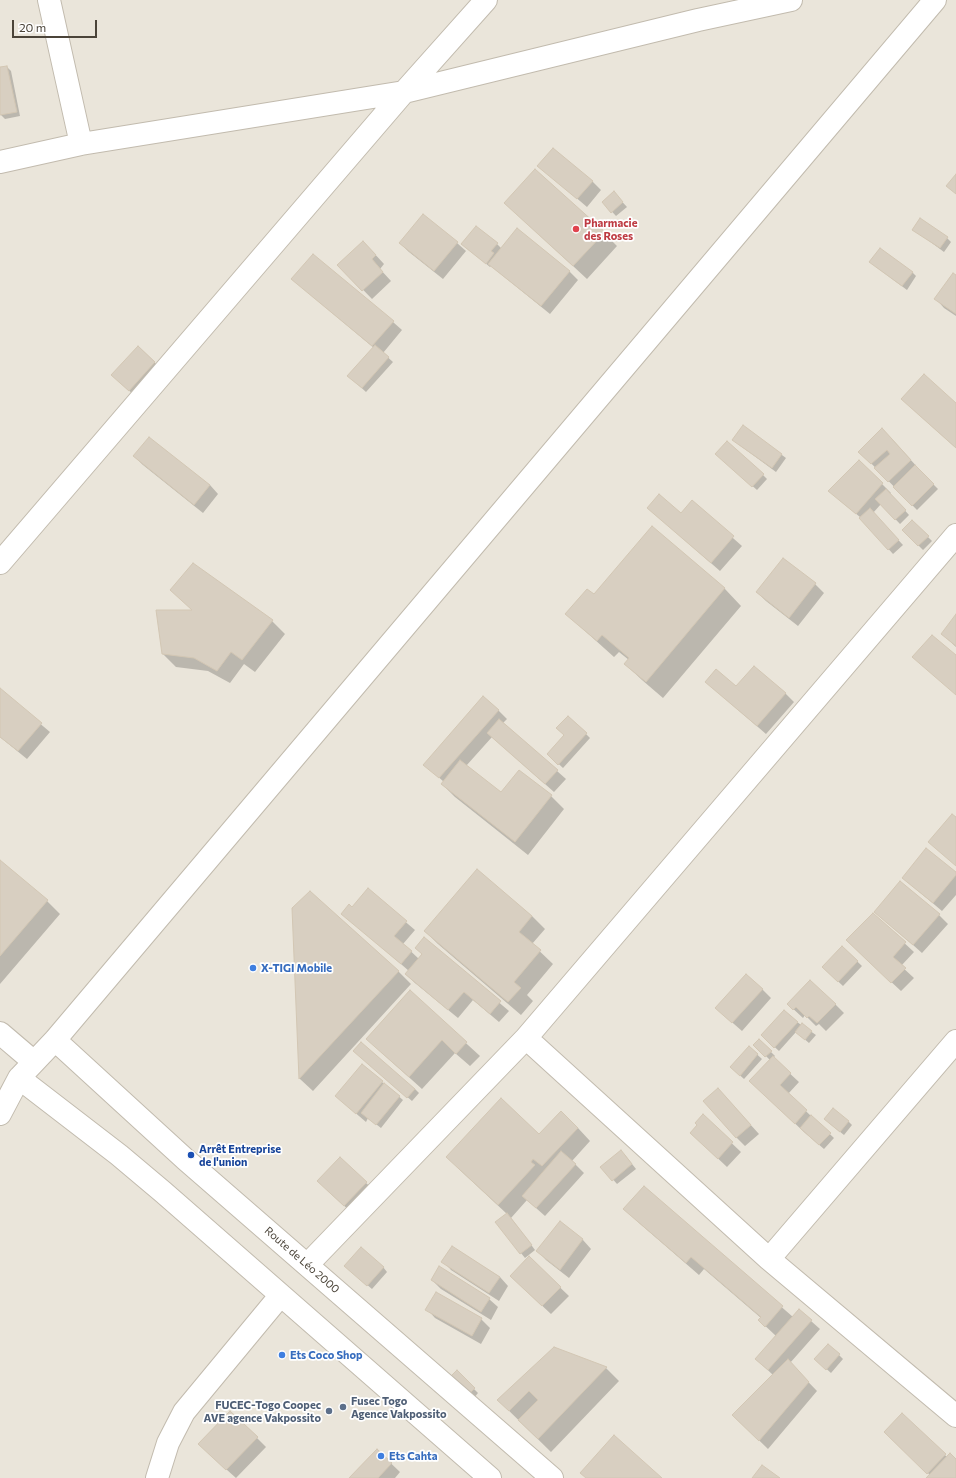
<!DOCTYPE html>
<html>
<head>
<meta charset="utf-8">
<style>
	body { margin:0 }
	#map { position:relative; width:956px; height:1478px; overflow:hidden; background:#f6f3ec; font-family:Commissioner,sans-serif }
	canvas { display:block }
	.scale { position:absolute; left:12px; top:20px; width:85px; height:18px; box-sizing:border-box; border:2px solid #4b4439; border-top:0; padding-left:5px; font-size:12px; line-height:14px; white-space:nowrap; color:#4b4439; -webkit-text-stroke:3px #fff; paint-order:stroke }
</style>
</head>
<body>
<div id="map">
<canvas width="956" height="1478"></canvas>
<div class="scale">20 m</div>
</div>
<script>
const c = document.querySelector('canvas').getContext('2d');
c.lineJoin = 'round';
function paint(path, color) {
  c.fillStyle = color;
  c.fill(path, 'evenodd');
}
function shape(rows) {
  const path = new Path2D();
  for (const r of rows) {
    path.moveTo(r[0], r[1]);
    for (let i = 2; i < r.length; i += 2) path.lineTo(r[i], r[i + 1]);
  }
  return path;
}
function stroke(path, color, width, dash) {
  c.strokeStyle = color;
  c.lineWidth = width;
  c.lineCap = dash ? 'butt' : 'round';
  c.setLineDash(dash || []);
  c.stroke(path);
}
function write(font, color, halo, rows, align = 'center') {
  c.font = font + ' Commissioner,sans-serif';
  c.lineWidth = 3.5;
  c.setLineDash([]);
  c.textBaseline = 'middle';
  c.strokeStyle = halo;
  c.fillStyle = color;
  for (const [text, x, y, turn = 0] of rows) {
    c.save();
    c.translate(x, y);
    c.rotate((+turn || 0) * Math.PI / 180);
    c.textAlign = isNaN(turn) ? turn : align;
    if (halo) c.strokeText(text, 0, 0);
    c.fillText(text, 0, 0);
    c.restore();
  }
}
paint(shape([
	[0,0,956,0,956,1478,0,1478]
]), '#eae5da');
paint(shape([
	[7,67,11,71,20,116,5,119,1,115,0,111,0,68],
	[539,166,592,181,601,190,587,207],
	[614,193,627,207,616,216,603,202],
	[505,203,604,233,617,246,587,279],
	[913,229,947,238,951,242,944,252],
	[400,243,457,243,466,251,443,279,409,252],
	[497,244,501,248,569,271,578,280,550,314,491,266,490,267,467,248],
	[372,251,384,264,380,269,391,281,372,299,339,265],
	[875,266,912,272,916,276,907,290],
	[956,276,956,316,944,308,936,299],
	[292,279,393,322,402,330,383,353,393,362,366,392,353,380,374,348],
	[139,347,163,371,138,399,121,383],
	[903,399,956,404,956,448,916,412],
	[744,427,786,458,776,472,738,444],
	[891,438,919,469,919,470,938,489,917,510,860,452],
	[134,456,210,485,218,494,203,513,143,465],
	[721,458,763,475,767,479,757,490],
	[859,461,891,493,890,494,909,515,900,524,881,504,873,513,903,545,893,554,860,517,838,499],
	[692,502,742,546,720,571,648,508,681,515],
	[912,521,932,541,923,550,903,530],
	[652,528,725,589,741,606,663,698,642,680,625,664,629,660,619,652,614,657,584,630,567,614,594,595],
	[784,559,815,584,824,593,798,626,766,601,757,592],
	[193,564,272,621,285,634,255,672,244,664,230,683,208,671,176,667,163,654,193,611],
	[956,616,956,647,942,634],
	[706,682,736,688,785,693,794,702,766,734],
	[0,690,50,732,27,759,0,737],
	[498,710,507,719,503,723,566,779,554,792,492,737,466,766,501,794,551,796,564,809,528,855,455,797,442,784,444,782,425,765],
	[586,734,590,738,563,768,548,754,565,735],
	[0,861,47,901,60,914,0,984],
	[956,874,956,895,942,911,903,878],
	[368,890,415,930,403,944,419,959,422,954,424,939,509,1011,499,1022,473,1000,458,1018,415,983,406,974,409,971,343,914,352,909],
	[873,914,914,952,901,966,914,978,901,991,856,949],
	[939,915,948,924,922,953,885,920],
	[532,916,545,929,532,944,553,964,527,995,533,1001,521,1015,438,944,425,931],
	[842,947,862,966,843,986,827,971],
	[398,971,411,984,313,1091,300,1079,298,1012],
	[762,989,771,998,742,1031,726,1017],
	[410,992,480,1056,470,1066,455,1053,422,1089,381,1052],
	[788,1004,835,1004,844,1013,826,1031,819,1024,816,1026,805,1015,803,1018],
	[797,1022,816,1035,809,1043,796,1032,779,1051,766,1039],
	[759,1040,775,1056,773,1058,799,1082,788,1094,834,1138,824,1149,804,1132,750,1081,770,1060,755,1045],
	[749,1047,762,1059,744,1079,735,1071],
	[359,1055,415,1089,419,1093,412,1101],
	[362,1065,403,1100,381,1128,368,1118,366,1122,345,1104],
	[718,1089,759,1134,745,1146,736,1137],
	[703,1116,741,1152,727,1167,691,1133,698,1125],
	[848,1121,852,1125,844,1135,829,1123],
	[578,1128,590,1141,572,1161,584,1173,545,1216,527,1200,511,1218,535,1250,525,1258,496,1222,507,1214,460,1170,539,1135],
	[625,1155,636,1169,617,1184,602,1167],
	[366,1183,375,1191,353,1214,327,1190],
	[644,1187,793,1317,811,1321,820,1329,790,1363,817,1391,768,1449,733,1415,773,1375,756,1359,776,1336,759,1320,761,1318,704,1269,699,1275,638,1222,625,1209],
	[560,1223,583,1240,591,1249,569,1278,546,1260,538,1251],
	[452,1247,500,1277,508,1286,499,1301,451,1270,443,1261],
	[529,1258,569,1296,551,1314,520,1285],
	[383,1267,387,1272,372,1289,350,1270],
	[432,1280,489,1299,498,1307,491,1320,441,1289],
	[427,1309,481,1319,490,1328,481,1344,435,1318],
	[554,1348,606,1368,619,1381,551,1452,498,1400],
	[839,1355,843,1359,831,1373,820,1363],
	[457,1372,478,1393,473,1399],
	[231,1412,266,1447,236,1478,208,1453],
	[902,1414,947,1457,956,1460,956,1478,927,1478,930,1475,894,1441],
	[377,1450,400,1472,395,1478,350,1478]
]), '#0003');
const building = shape([
	[7,66,17,112,0,115,0,67,7,66],
	[553,148,593,181,577,199,537,166,553,148],
	[535,169,605,232,573,266,504,203,535,169],
	[956,174,956,194,946,186,956,174],
	[614,191,623,202,611,213,602,202,614,191],
	[423,214,458,242,434,271,399,243,423,214],
	[920,218,948,237,940,248,912,230,920,218],
	[476,226,498,243,491,251,494,253,486,264,461,244,476,226],
	[517,228,570,271,541,306,488,264,517,228],
	[363,241,376,255,372,259,383,272,362,291,337,265,363,241],
	[880,248,913,272,902,286,869,262,880,248],
	[313,254,394,321,372,346,291,279,313,254],
	[953,273,956,275,956,314,934,299,953,273],
	[375,345,389,357,362,388,347,376,375,345],
	[138,346,155,362,129,391,111,375,138,346],
	[924,374,956,403,956,448,901,399,924,374],
	[743,425,782,454,772,468,732,440,743,425],
	[882,428,911,460,888,482,874,468,890,454,887,450,871,464,858,452,882,428],
	[149,437,210,485,194,505,133,456,149,437],
	[727,441,764,474,752,487,715,454,727,441],
	[859,460,883,483,856,514,828,491,859,460],
	[915,465,934,484,912,506,893,487,915,465],
	[886,489,906,510,895,520,875,499,886,489],
	[659,494,681,513,692,500,734,536,711,563,647,508,659,494],
	[870,508,899,540,888,550,859,518,870,508],
	[912,520,929,536,918,546,902,530,912,520],
	[652,526,725,588,646,682,624,664,629,658,602,635,597,641,565,614,587,589,594,594,652,526],
	[783,558,816,583,789,618,756,592,783,558],
	[193,563,273,620,242,660,231,652,217,671,194,658,162,654,156,610,192,610,170,590,193,563],
	[956,614,956,646,941,634,956,614],
	[932,635,956,655,956,695,912,657,932,635],
	[754,666,786,693,757,726,705,682,716,669,736,686,754,666],
	[0,688,42,723,18,751,0,737,0,688],
	[483,696,499,710,439,778,423,765,483,696],
	[568,716,587,733,558,765,547,754,564,735,556,728,568,716],
	[499,719,558,770,545,784,487,733,499,719],
	[460,760,501,792,519,770,552,795,515,842,441,784,460,760],
	[952,814,956,817,956,866,928,842,952,814],
	[926,848,956,872,956,875,933,903,902,878,926,848],
	[0,860,48,900,0,956,0,860],
	[477,869,532,916,519,932,541,950,514,982,521,988,508,1002,424,931,477,869],
	[900,881,940,914,913,945,874,912,900,881],
	[368,888,407,921,394,936,412,951,401,964,341,914,349,904,352,907,368,888],
	[310,891,399,971,299,1079,292,908,310,891],
	[873,913,906,942,893,957,906,968,891,983,846,940,873,913],
	[424,937,501,1001,490,1014,464,992,448,1010,405,974,422,954,415,948,424,937],
	[842,946,858,961,838,982,822,967,842,946],
	[746,974,763,989,732,1023,715,1008,746,974],
	[810,980,836,1004,817,1023,809,1016,807,1018,796,1007,793,1010,787,1004,810,980],
	[410,990,467,1042,456,1054,442,1040,409,1077,366,1039,410,990],
	[784,1010,798,1022,774,1048,761,1035,784,1010],
	[802,1023,812,1031,805,1040,795,1032,802,1023],
	[759,1039,772,1051,765,1057,753,1045,759,1039],
	[361,1042,415,1089,407,1098,353,1051,361,1042],
	[749,1046,758,1054,740,1076,730,1067,749,1046],
	[773,1056,791,1073,780,1085,807,1110,795,1124,749,1081,773,1056],
	[362,1064,383,1081,356,1114,335,1096,362,1064],
	[384,1083,400,1096,376,1125,361,1113,384,1083],
	[718,1088,751,1125,736,1138,703,1101,718,1088],
	[501,1098,539,1134,561,1111,578,1128,542,1166,533,1159,531,1162,535,1165,498,1205,446,1157,501,1098],
	[833,1108,849,1121,840,1132,824,1119,833,1108],
	[703,1114,733,1142,718,1159,690,1133,697,1125,695,1123,703,1114],
	[811,1115,831,1133,819,1145,800,1128,811,1115],
	[621,1150,632,1164,612,1181,600,1167,621,1150],
	[561,1151,576,1164,536,1208,522,1196,561,1151],
	[340,1157,367,1182,344,1206,317,1181,340,1157],
	[644,1186,783,1306,765,1327,758,1320,761,1317,691,1257,686,1263,623,1209,644,1186],
	[507,1213,532,1245,520,1254,495,1222,507,1213],
	[560,1221,583,1239,560,1270,536,1251,560,1221],
	[452,1246,500,1277,489,1293,441,1262,452,1246],
	[361,1247,384,1267,367,1286,344,1266,361,1247],
	[529,1256,561,1287,542,1306,510,1276,529,1256],
	[439,1266,490,1298,481,1312,431,1280,439,1266],
	[436,1292,482,1318,472,1336,425,1310,436,1292],
	[799,1309,812,1320,768,1370,755,1359,799,1309],
	[828,1344,840,1354,826,1370,814,1359,828,1344],
	[554,1347,607,1367,538,1439,518,1420,538,1400,529,1391,509,1411,497,1400,554,1347],
	[788,1359,809,1382,759,1441,732,1415,788,1359],
	[457,1370,475,1388,468,1395,449,1378,457,1370],
	[230,1411,258,1437,226,1470,198,1444,230,1411],
	[902,1413,946,1454,927,1474,884,1432,902,1413],
	[614,1435,662,1478,586,1478,580,1473,614,1435],
	[377,1449,392,1463,378,1478,349,1478,377,1449],
	[950,1453,956,1459,956,1478,926,1478,950,1453],
	[762,1465,780,1478,752,1478,762,1465]
]);
paint(building, '#d8cfc1');
stroke(building, '#d3c7b4', 1);
const minor = shape([
	[49,0,81,144],
	[0,162,81,144,404,92,698,20,791,0],
	[0,563,404,92,486,0],
	[526,1038,769,1259,956,1416],
	[769,1259,956,1041],
	[308,1264,526,1038,956,535],
	[157,1478,168,1443,184,1412,280,1296]
]);
const tertiary = shape([
	[0,1033,34,1062],
	[55,1040,185,1159,552,1478],
	[19,1078,119,1155,163,1192,490,1478],
	[0,1114,19,1078,55,1040,935,0]
]);
stroke(minor, '#c2bbae', 24);
stroke(tertiary, '#c2bbae', 24);
stroke(minor, '#fff', 22);
stroke(tertiary, '#fff', 22);
for (const [x, y, r, color] of [
	[576,229,4,"#e0444e"],
	[253,968,4,"#3f7fe0"],
	[191,1155,4,"#1a4fb4"],
	[282,1355,4,"#3f7fe0"],
	[343,1407,4,"#5c6f8a"],
	[329,1411,4,"#5c6f8a"],
	[381,1456,4,"#3f7fe0"]
]) {
  const dot = new Path2D();
  dot.arc(x, y, r, 0, 2 * Math.PI);
  c.fillStyle = color;
  c.fill(dot);
  stroke(dot, '#fff', 1.5);
}
write('bold 11px', '#be3a42', '#fff', [
	["Pharmacie",584,223],
	["des Roses",584,236]
], 'left');
write('bold 11px', '#366cbe', '#fff', [
	["X-TIGI Mobile",261,968],
	["Ets Coco Shop",290,1355],
	["Ets Cahta",389,1456]
], 'left');
write('bold 11px', '#164399', '#fff', [
	["Arrêt Entreprise",199,1149],
	["de l'union",199,1162]
], 'left');
write('11px', '#4b4439', '#fff', [
	["Route de Léo 2000",302,1260,41]
]);
write('bold 11px', '#4e5e75', '#fff', [
	["Fusec Togo",351,1401],
	["Agence Vakpossito",351,1414],
	["FUCEC-Togo Coopec",321,1405,"right"],
	["AVE agence Vakpossito",321,1418,"right"]
], 'left');
</script>
</body>
</html>
